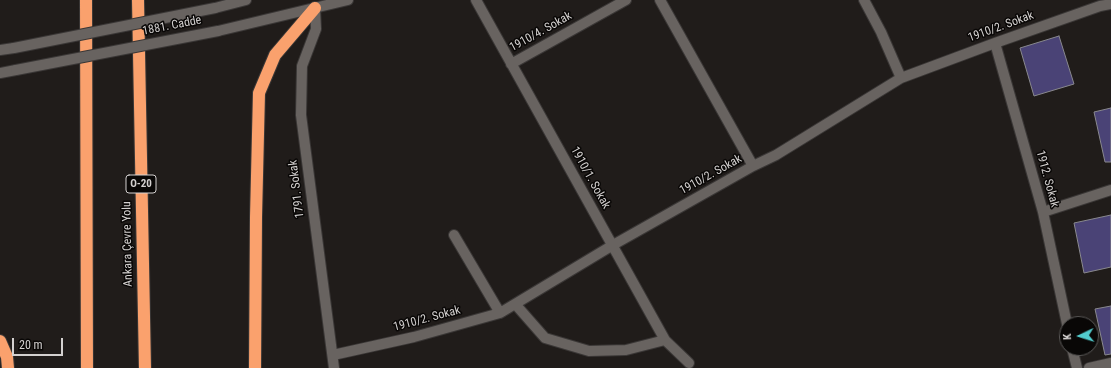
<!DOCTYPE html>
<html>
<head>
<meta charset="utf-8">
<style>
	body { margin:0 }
	#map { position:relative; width:1111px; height:368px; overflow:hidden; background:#201c1a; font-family:"Roboto Condensed",sans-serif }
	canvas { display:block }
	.north { position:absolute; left:1059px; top:316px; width:40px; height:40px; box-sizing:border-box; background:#090706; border:1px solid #5a5857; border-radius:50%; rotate:266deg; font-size:11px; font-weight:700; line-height:16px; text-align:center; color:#d4d1d0 }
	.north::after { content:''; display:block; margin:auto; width:14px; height:18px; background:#52cdcf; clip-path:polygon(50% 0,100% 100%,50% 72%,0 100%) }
	.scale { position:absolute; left:12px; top:338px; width:51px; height:18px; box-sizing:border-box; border:2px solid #d4d1d0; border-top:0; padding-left:5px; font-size:12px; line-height:14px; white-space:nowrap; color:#d4d1d0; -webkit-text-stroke:3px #090706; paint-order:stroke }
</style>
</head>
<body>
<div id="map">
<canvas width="1111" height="368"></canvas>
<div class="north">K</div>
<div class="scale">20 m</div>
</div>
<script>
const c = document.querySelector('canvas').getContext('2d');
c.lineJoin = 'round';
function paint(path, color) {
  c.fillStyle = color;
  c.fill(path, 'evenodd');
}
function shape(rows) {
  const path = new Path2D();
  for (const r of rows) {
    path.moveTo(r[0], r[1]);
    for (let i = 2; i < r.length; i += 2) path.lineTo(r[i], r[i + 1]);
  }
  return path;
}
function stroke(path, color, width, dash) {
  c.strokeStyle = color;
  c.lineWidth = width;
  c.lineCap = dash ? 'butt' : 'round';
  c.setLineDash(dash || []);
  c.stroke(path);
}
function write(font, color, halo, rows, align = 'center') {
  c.font = font + ' "Roboto Condensed",sans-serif';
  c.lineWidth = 3;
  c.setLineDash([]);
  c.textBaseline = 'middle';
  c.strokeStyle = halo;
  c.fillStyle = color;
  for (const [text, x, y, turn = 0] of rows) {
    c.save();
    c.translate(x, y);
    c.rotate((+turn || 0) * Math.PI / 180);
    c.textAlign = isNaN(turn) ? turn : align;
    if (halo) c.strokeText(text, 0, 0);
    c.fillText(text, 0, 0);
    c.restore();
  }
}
const building = shape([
	[1059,36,1074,84,1034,96,1020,48,1059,36],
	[1111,108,1111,162,1105,162,1094,112,1111,108],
	[1111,215,1111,267,1084,273,1074,223,1111,215],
	[1111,306,1111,354,1105,355,1095,309,1111,306]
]);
paint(building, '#4a4376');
stroke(building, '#89898e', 1);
const minor = shape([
	[476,0,665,340,689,363],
	[660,0,753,166],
	[864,0,881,32,901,78],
	[215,8,246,0],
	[315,8,316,29,302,66,301,115,334,368],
	[218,31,348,0],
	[995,43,1043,212,1067,324],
	[0,50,14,48],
	[511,64,626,0],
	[0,73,16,70],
	[1043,212,1111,190],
	[454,235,500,313],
	[516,305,545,338,589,351,626,350,665,340],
	[1072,348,1077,368],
	[333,355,414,337,500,313,613,245,753,166,776,155,901,78,995,43,1100,6,1111,4],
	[1089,368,1111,363]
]);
const highway = shape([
	[86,0,87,368],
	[138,0,145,368],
	[0,341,7,357,8,368],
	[255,368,256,217,259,93,275,55,315,8]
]);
stroke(minor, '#3a3736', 12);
stroke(highway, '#3a3736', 14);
stroke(minor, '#686360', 10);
stroke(highway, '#faa16d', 12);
const minorBridge = shape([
	[14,48,215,8],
	[16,70,218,31]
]);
stroke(minorBridge, '#3a3736', 12, []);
stroke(minorBridge, '#686360', 10);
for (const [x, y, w] of [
	[141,184,30]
]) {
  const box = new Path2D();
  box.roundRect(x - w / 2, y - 9, w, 18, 3);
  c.fillStyle = '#090706';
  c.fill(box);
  stroke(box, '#d4d1d0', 1);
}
write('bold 11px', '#d4d1d0', null, [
	["O-20",141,184]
]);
write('12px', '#d4d1d0', '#090706', [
	["1881. Cadde",172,26,-11],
	["1910/2. Sokak",1001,27,-20],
	["1910/4. Sokak",541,32,-29],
	["1910/2. Sokak",711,175,-29],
	["1910/1. Sokak",590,178,61],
	["1912. Sokak",1047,179,75],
	["1791. Sokak",297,189,-97],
	["Ankara Çevre Yolu",128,244,-91],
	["1910/2. Sokak",427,319,-15]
]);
</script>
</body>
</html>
